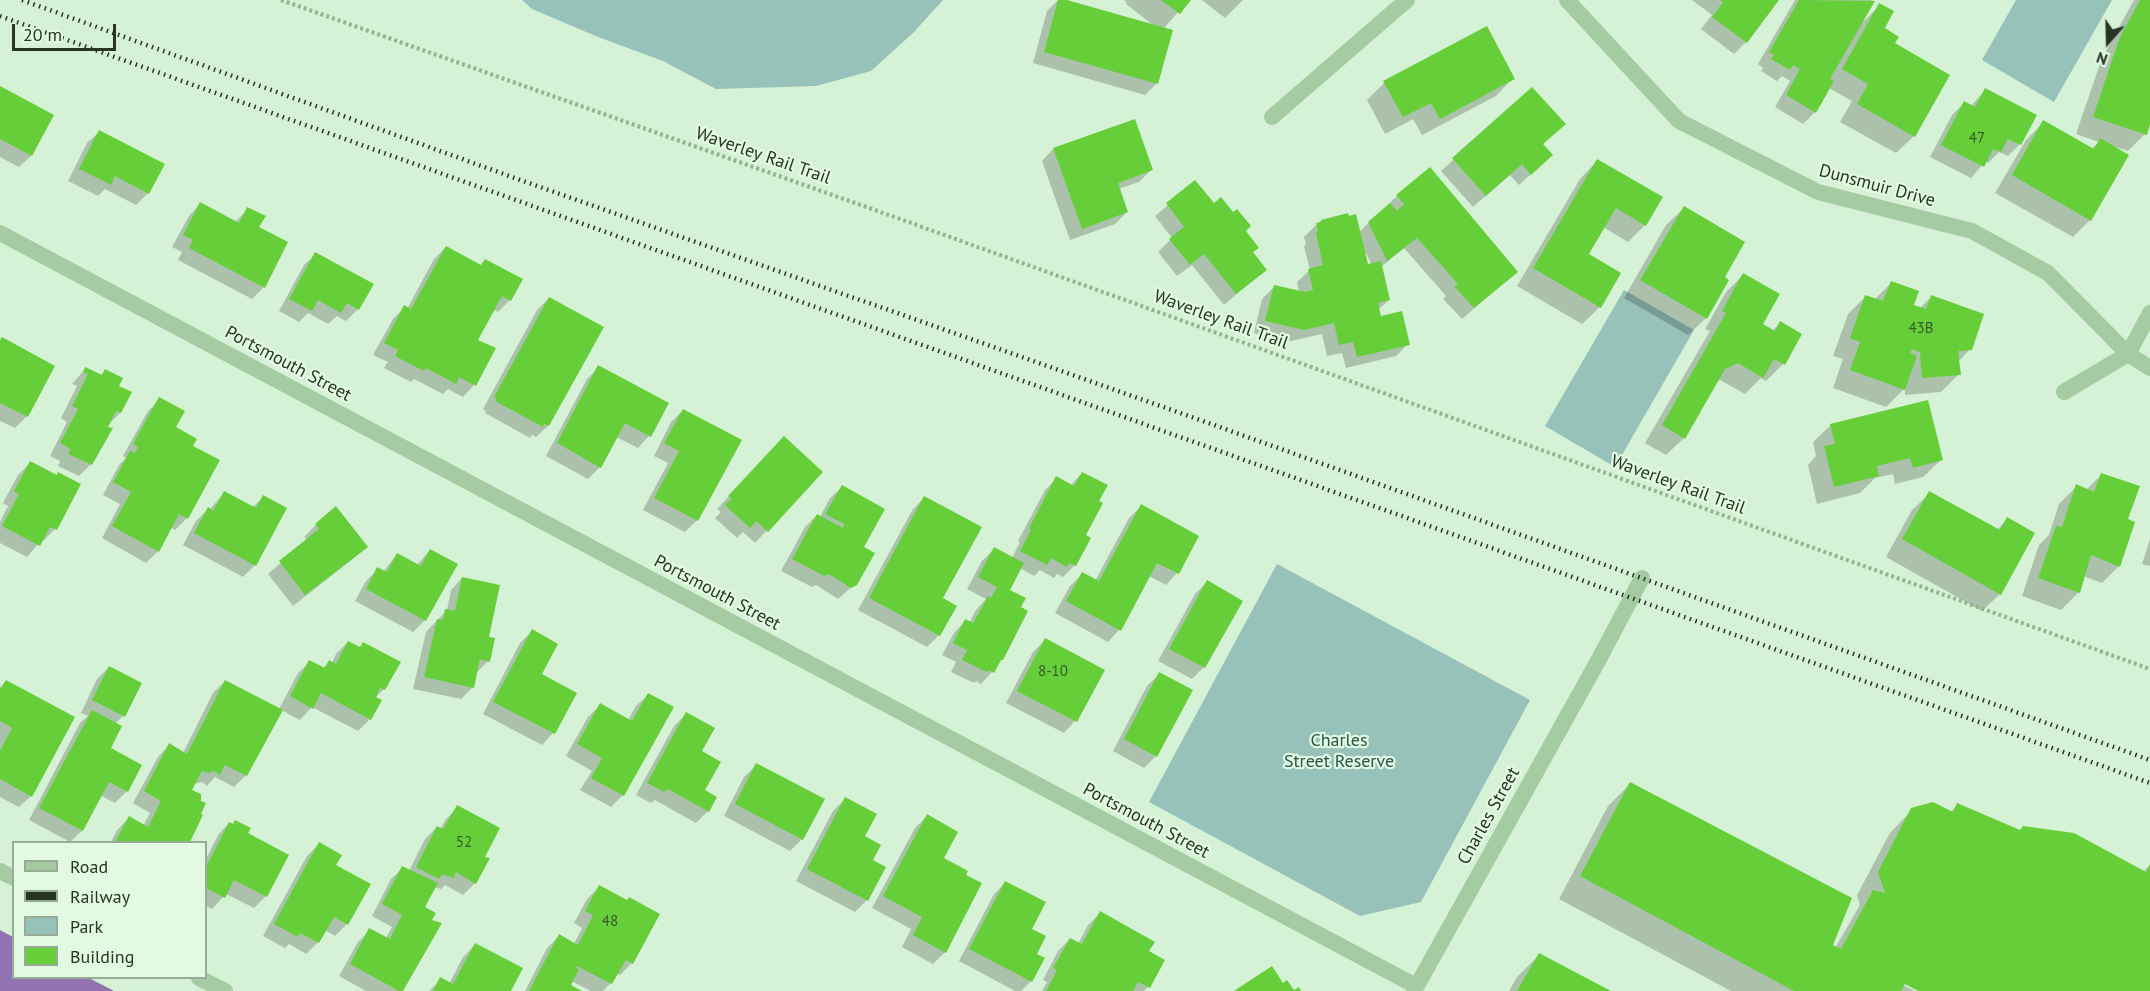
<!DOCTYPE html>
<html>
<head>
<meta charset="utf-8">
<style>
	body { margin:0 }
	#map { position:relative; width:2150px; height:991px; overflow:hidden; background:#d6f2d6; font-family:"PT Sans",sans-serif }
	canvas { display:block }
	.legend { position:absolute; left:12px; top:841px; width:195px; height:138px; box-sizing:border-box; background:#e2fae2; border:2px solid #98ab96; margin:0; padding:8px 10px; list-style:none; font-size:18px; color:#283525 }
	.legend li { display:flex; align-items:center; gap:12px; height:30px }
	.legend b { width:30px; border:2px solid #98ab96 }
	.north { position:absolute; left:2078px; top:12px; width:60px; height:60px; -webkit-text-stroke:4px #e2fae2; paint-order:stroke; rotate:200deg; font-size:16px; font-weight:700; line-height:24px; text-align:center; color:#283525 }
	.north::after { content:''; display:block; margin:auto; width:21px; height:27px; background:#283525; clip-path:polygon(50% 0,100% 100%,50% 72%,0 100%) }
	.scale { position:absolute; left:12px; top:24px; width:104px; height:27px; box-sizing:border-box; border:3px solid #283525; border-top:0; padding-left:8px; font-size:18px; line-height:21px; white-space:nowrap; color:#283525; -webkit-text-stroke:4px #e2fae2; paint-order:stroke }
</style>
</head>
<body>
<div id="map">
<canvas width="2150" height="991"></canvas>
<ul class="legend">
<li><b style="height:8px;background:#a5cba2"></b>Road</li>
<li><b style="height:8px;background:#283525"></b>Railway</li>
<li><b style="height:16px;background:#96c2b9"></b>Park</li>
<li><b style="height:16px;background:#65ce38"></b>Building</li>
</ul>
<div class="north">N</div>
<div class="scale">20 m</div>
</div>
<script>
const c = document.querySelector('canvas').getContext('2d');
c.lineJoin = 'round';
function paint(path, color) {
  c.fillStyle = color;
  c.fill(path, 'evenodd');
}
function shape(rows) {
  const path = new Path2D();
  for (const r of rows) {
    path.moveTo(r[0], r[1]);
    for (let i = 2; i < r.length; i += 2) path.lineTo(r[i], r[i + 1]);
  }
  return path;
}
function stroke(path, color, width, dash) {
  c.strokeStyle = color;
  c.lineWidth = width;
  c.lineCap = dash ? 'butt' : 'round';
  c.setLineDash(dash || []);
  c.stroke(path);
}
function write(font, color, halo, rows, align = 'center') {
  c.font = font + ' "PT Sans",sans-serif';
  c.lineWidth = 4.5;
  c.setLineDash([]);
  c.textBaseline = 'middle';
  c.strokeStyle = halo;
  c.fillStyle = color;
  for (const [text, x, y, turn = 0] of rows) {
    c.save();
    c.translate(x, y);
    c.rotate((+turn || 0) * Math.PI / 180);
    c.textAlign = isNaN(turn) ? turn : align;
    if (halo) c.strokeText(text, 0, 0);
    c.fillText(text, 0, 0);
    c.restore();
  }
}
paint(shape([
	[522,0,943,0,914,32,871,71,816,86,716,89,663,61,598,37,532,9],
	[2016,0,2112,0,2054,102,1982,60],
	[1624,290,1694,330,1615,467,1545,426],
	[1277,564,1530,700,1421,902,1360,916,1149,802]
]), '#96c2b9');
paint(shape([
	[0,930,13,937,14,978,89,978,114,991,0,991]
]), '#9273b1');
paint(shape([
	[1058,0,1154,26,1126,4,1127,3,1124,0,1189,0,1164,28,1157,83,1145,95,1033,63,1047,11],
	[1202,0,1243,0,1225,18],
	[1692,0,1777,0,1746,42,1734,54,1701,29,1712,15],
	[1795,0,1871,0,1873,1,1863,22,1880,5,1883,29,1893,44,1914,136,1896,153,1840,122,1852,101,1829,88,1815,112,1803,124,1775,107,1790,81,1782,76,1777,81,1761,71,1763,68,1758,64],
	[2134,0,2150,0,2150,119,2145,134,2128,151,2115,147,2090,220,2073,237,1995,193,2026,140,2044,122,2091,149,2099,142,2076,134,2102,58],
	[1513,78,1496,96,1422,135,1413,119,1385,134,1367,100,1384,83],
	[0,88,31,156,19,167,0,157],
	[1532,89,1541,145,1539,167,1519,185,1510,175,1473,207,1441,171],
	[1985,90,2020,144,2008,156,1999,152,1988,163,1985,162,1971,178,1930,157,1952,115,1964,103,1971,106],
	[1134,121,1151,170,1139,182,1118,189,1127,212,1115,224,1070,240,1042,161,1053,149],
	[99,132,148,193,136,205,105,189,98,196,68,181,87,143],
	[1597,161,1645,225,1628,242,1603,227,1587,254,1600,307,1582,324,1517,286,1580,179],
	[1195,182,1213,205,1244,232,1252,253,1265,270,1224,305,1192,265,1177,276,1158,252,1172,238,1155,216],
	[1397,196,1516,272,1462,319,1443,299,1446,296,1404,248,1381,267,1389,300,1378,310,1380,318,1408,344,1396,356,1346,368,1342,353,1327,356,1322,334,1291,341,1254,333,1262,299,1274,287,1299,292,1297,282,1310,270,1304,246,1306,244,1304,237,1316,225,1321,221,1359,232],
	[1364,253,1366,253,1371,264,1367,265],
	[200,204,235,222,248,209,257,228,264,287,252,299,178,260,182,252,172,247,189,216],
	[1684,208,1723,278,1706,318,1688,335,1624,298,1666,225],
	[446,247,510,300,498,312,493,309,476,340,474,385,463,397,448,389,443,394,414,379,411,382,384,368,388,362,373,355,393,319,405,307,407,309,434,259],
	[316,254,358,309,346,321,337,316,328,324,308,313,299,322,279,311,304,265],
	[1744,274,1761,324,1772,331,1780,323,1783,364,1766,381,1761,378,1745,394,1720,380,1716,382,1684,438,1666,455,1645,443,1710,331,1705,329,1726,292],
	[1891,283,1912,305,1920,308,1931,297,1970,349,1958,362,1959,374,1941,392,1905,395,1905,388,1886,407,1833,388,1843,359,1833,356,1848,314,1865,297,1874,300],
	[549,298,602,328,548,426,536,437,532,435,530,438,485,413,486,411,483,409,537,310],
	[0,341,53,366,26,417,15,428,0,421],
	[599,367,667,403,649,436,638,448,616,437,600,467,588,479,546,456,587,379],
	[85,369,100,376,105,370,117,386,130,393,120,413,106,427,110,429,94,461,79,476,58,466,60,461,50,456,67,422,61,418,77,386,72,384],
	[160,399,174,428,191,446,187,518,175,530,170,527,158,551,146,563,102,538,120,504,103,495,119,465,126,458,123,456,148,411],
	[683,410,697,520,685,532,643,510,668,463,654,456,671,422],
	[1831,425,1941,460,1923,477,1895,484,1893,474,1875,478,1860,493,1817,504,1808,465,1816,456,1813,442],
	[772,450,821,473,755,543,743,532,737,538,715,518,721,512,717,509],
	[30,463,56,477,79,485,55,529,43,541,42,540,27,557,0,543,0,522,8,506,3,503,18,475],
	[1082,473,1097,502,1075,565,1063,577,1057,574,1054,578,1040,570,1034,576,1020,568,1008,591,992,672,981,684,976,681,974,683,951,672,956,662,942,655,954,633,965,621,969,623,976,610,986,599,967,589,982,561,994,549,1012,558,1020,542,1018,541,1045,490,1057,478,1070,486],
	[2101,475,2126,520,2119,566,2102,583,2083,576,2078,593,2061,610,2022,596,2039,545,2049,535,2059,504,2077,486,2086,490],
	[842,487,862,548,855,584,838,599,816,585,812,587,781,571,805,527,817,515,820,517,830,498],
	[224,493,252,508,263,497,255,565,243,577,183,545,196,521,208,509,209,510],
	[1930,493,1997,530,2007,519,2000,594,1982,611,1886,557,1912,510],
	[924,498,941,599,939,635,927,647,858,610,913,509],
	[1141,506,1197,536,1177,573,1166,585,1149,576,1119,630,1108,642,1055,613,1070,586,1082,574,1095,581,1129,518],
	[316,525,366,547,354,558,293,606,268,574,307,540,304,537],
	[2150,539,2150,566,2142,564],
	[430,550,425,620,413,632,355,601,366,581,378,569,383,572,397,554,417,565],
	[462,578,487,638,488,661,476,673,473,687,461,699,413,689,426,632,447,610,451,590],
	[1207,582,1241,601,1204,667,1192,679,1158,661,1195,594],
	[532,631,540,675,575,693,553,733,542,745,483,714,520,643],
	[1045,640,1102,670,1075,721,1064,733,1006,703,1033,652],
	[348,642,359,648,363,644,384,689,375,698,370,719,358,731,312,707,300,720,281,710,246,775,234,787,215,777,207,786,202,782,194,784,190,791,199,814,201,816,188,842,111,842,117,830,129,818,143,826,150,813,133,803,158,757,169,745,183,753,213,693,225,681,279,709,298,673,310,662,323,668,329,662,332,663,336,654],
	[109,667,123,716,115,724,109,749,127,791,115,803,100,795,82,831,70,842,29,820,80,723,88,716,81,713,97,679],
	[1159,674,1156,756,1144,768,1113,751,1147,686],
	[6,681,31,796,19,807,0,797,0,687],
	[648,695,623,795,611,807,580,790,592,771,566,756,588,717,600,705,628,720,636,706],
	[686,714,700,752,703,790,708,811,696,823,655,800,651,803,636,795,674,726],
	[756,765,802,839,790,851,724,816,744,777],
	[1630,784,1828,952,1835,948,1860,905,1857,895,1890,833,1912,810,1950,812,1958,805,2019,831,2143,872,2150,865,2150,991,1921,991,1899,980,1897,982,1915,991,1731,991,1559,899,1608,806],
	[845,799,871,861,867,900,855,912,796,881,833,811],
	[458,807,483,857,475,883,463,895,445,885,441,889,434,887,423,908,402,991,366,991,339,976,358,942,370,930,386,938,392,927,372,916,391,879,403,868,409,871,425,839,437,827,440,829,446,819],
	[927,816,942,858,945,952,933,964,902,947,911,929,872,908,915,828],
	[236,821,246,834,266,896,254,908,226,894,212,909,206,906,206,859,218,835,229,823,232,825],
	[319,844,334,865,347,924,335,936,325,930,318,942,306,954,289,944,285,948,263,936,307,856],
	[1006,882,1035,954,1031,981,1021,991,1015,991,959,961,994,894],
	[599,887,632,963,620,975,617,973,611,983,603,991,591,991,571,981,569,986,579,991,525,991,547,948,559,936,574,944,582,928,574,923,587,899],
	[1100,913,1147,952,1148,987,1144,991,1042,991,1047,982,1043,980,1058,951,1070,939,1078,944,1088,925],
	[475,945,509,991,429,991,441,979,449,984,463,957],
	[1539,955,1606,991,1509,991,1517,977]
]), '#0003');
paint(shape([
	[1058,0,1067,0,1173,30,1158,84,1044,52],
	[1161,0,1191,0,1180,14],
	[1720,0,1779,0,1747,43,1712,17,1723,2],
	[1799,0,1875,1,1830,79,1834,81,1816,113,1786,95,1800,69,1793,65,1790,70,1771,59,1774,55,1769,52],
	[2140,0,2150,0,2150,124,2147,135,2093,117,2119,39],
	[1879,3,1894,11,1885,28,1899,37,1895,43,1950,75,1915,137,1857,104,1868,84,1842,69],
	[1487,26,1515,79,1440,119,1431,103,1403,117,1383,81],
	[0,86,54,115,32,156,0,139],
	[1532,87,1566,124,1543,144,1553,155,1531,175,1522,164,1486,196,1452,158],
	[1985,88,2037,115,2021,145,2008,139,2001,152,1993,149,1984,167,1941,145,1964,101,1975,107],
	[1135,119,1153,170,1118,183,1128,212,1082,229,1053,148],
	[2043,120,2094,149,2100,138,2129,155,2091,221,2012,175],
	[99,130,165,164,149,194,115,176,111,185,79,169],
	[1597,159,1663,197,1646,226,1616,208,1589,254,1621,273,1601,308,1533,268],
	[1430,167,1518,272,1474,308,1454,286,1458,284,1417,238,1387,261,1368,222,1390,203,1397,211,1404,204,1396,195],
	[1195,180,1214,203,1221,197,1233,212,1237,209,1251,226,1246,231,1259,248,1253,252,1267,270,1236,294,1204,254,1190,265,1169,239,1184,227,1166,203],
	[200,202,239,223,247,207,266,216,259,227,288,242,265,288,189,248,193,240,183,235],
	[1684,206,1745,242,1725,277,1729,280,1707,319,1640,280],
	[1348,213,1349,216,1356,214,1368,264,1381,261,1390,300,1378,303,1381,316,1402,311,1410,345,1357,357,1353,342,1339,345,1334,323,1304,330,1265,321,1274,285,1305,292,1313,290,1308,269,1323,265,1316,233,1318,232,1316,223,1321,222,1321,220],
	[446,246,481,265,485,259,523,279,511,301,502,296,478,340,496,348,476,386,459,377,456,384,426,368,424,371,395,356,398,350,384,343,404,305,411,309],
	[315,252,374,284,359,310,347,303,341,313,318,300,312,311,289,299],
	[1743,273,1780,294,1763,324,1775,331,1780,321,1802,334,1785,365,1774,359,1763,378,1738,363,1725,369,1685,439,1662,425,1726,313,1722,311],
	[1891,281,1919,291,1914,305,1926,309,1931,295,1984,314,1972,350,1958,351,1961,375,1922,378,1920,352,1912,349,1910,353,1917,356,1905,390,1850,370,1860,342,1850,338,1865,295,1883,301],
	[549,297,604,327,549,426,544,424,543,427,495,401,497,398,494,397],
	[2,337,55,366,28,417,0,403,0,340],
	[598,365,669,403,651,437,625,423,601,468,557,443],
	[85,367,102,375,105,369,123,378,119,386,132,392,121,413,116,411,108,427,113,428,92,465,68,454,71,449,60,443,78,409,72,406,88,374,83,372],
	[159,397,185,411,176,427,197,439,193,446,220,460,188,519,179,514,159,552,112,526,131,492,113,482,130,451,135,453,138,447,133,444],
	[1928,400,1943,460,1913,468,1910,458,1877,466,1879,476,1834,487,1824,446,1835,444,1830,424],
	[683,409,742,440,698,521,654,498,679,451,664,443],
	[784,436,823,472,768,532,756,521,750,528,725,505,732,499,728,496],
	[30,461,57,475,58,472,81,484,57,530,50,527,40,546,2,526,19,494,14,491],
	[1082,472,1108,485,1099,501,1103,503,1086,535,1091,538,1076,566,1069,563,1067,567,1051,558,1047,565,1020,551,1031,530,1029,528,1056,476,1074,486],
	[2101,473,2140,486,2128,519,2135,522,2120,567,2091,555,2080,593,2038,578,2056,526,2062,527,2076,484,2094,492],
	[842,485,885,509,864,547,875,553,857,585,851,588,829,574,824,576,792,559,817,514,843,528,844,524,825,514],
	[224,491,256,508,263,495,287,508,256,566,194,533,208,507,213,511],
	[1929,491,2000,530,2007,517,2035,533,2001,595,1902,539],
	[924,496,982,527,943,598,957,606,940,636,869,598],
	[1141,504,1199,536,1179,574,1157,563,1121,631,1066,601,1082,572,1099,581],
	[336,506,368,547,305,595,279,561,319,529,315,524],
	[994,547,1024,563,1010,590,1026,598,1021,607,1028,611,1003,660,1001,660,994,673,988,670,987,672,962,660,967,650,953,643,965,619,973,623,988,596,991,598,997,587,978,577],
	[430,549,458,564,426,621,366,589,377,567,387,572,397,553,421,566],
	[462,577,500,585,489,637,495,638,490,662,480,659,474,688,424,677,437,619,443,620,445,609,455,611],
	[1207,580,1243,601,1205,668,1169,649],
	[532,629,558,644,542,674,577,693,555,734,493,702],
	[1045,638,1105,670,1077,722,1017,691],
	[348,641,360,647,363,642,401,662,385,690,380,688,376,697,382,700,371,720,321,693,313,709,290,696,309,660,325,668,329,660,336,664],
	[109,666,142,683,125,717,92,700],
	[1159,672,1193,690,1157,757,1124,739],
	[6,680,75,717,32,797,0,779,0,751,12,728,0,721,0,690],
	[225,680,283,710,247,776,225,765,220,775,214,771,207,773,202,771,192,790,201,794,201,801,206,803,201,814,203,815,190,842,115,842,129,816,148,827,161,801,144,791,169,743,187,754],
	[648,693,674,707,624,796,591,778,602,758,577,744,600,703,632,721],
	[92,710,122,726,111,748,142,765,128,792,109,782,83,831,39,808],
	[686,712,715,728,702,751,721,762,705,790,717,797,709,812,668,789,664,792,647,783],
	[756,763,825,799,803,840,735,804],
	[1630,782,1852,898,1833,945,1841,949,1873,890,1885,893,1878,872,1911,808,1933,802,1953,812,1957,803,2020,830,2023,826,2074,833,2146,872,2150,864,2150,991,1918,991,1905,984,1901,991,1794,991,1580,876],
	[845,797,877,814,865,836,881,845,873,860,886,867,868,901,807,869],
	[457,805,500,828,485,857,490,858,476,884,456,872,454,878,442,874,439,879,416,867,437,826,443,829],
	[927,814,958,832,944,858,968,871,966,875,982,883,946,953,913,935,922,917,883,896],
	[235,820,251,828,248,833,289,855,267,897,234,880,225,898,206,888,206,867,229,822,233,824],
	[319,842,342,855,336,865,371,884,348,925,334,917,319,943,300,933,298,937,274,924],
	[402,866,438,883,425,907,436,913,432,920,442,923,403,991,399,991,350,964,369,928,390,939,402,915,382,904],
	[1005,881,1046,902,1032,929,1046,936,1037,954,1045,958,1032,982,969,949],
	[599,885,627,900,629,897,660,914,633,964,626,960,612,984,577,966,576,968,579,969,571,985,582,991,529,991,559,934,578,945,593,915,585,911],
	[1100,911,1155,942,1149,951,1165,960,1150,988,1138,982,1133,991,1046,991,1057,970,1053,968,1070,938,1082,944],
	[475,943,523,968,511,991,433,991,440,977,453,984],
	[1539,953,1611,991,1517,991],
	[1272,966,1283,983,1287,980,1294,990,1299,987,1301,991,1234,991]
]), '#65ce38');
stroke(shape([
	[281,0,875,210,2150,669]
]), '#91b68c', 4, [3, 3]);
stroke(shape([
	[1598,661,1642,578]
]), '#a5cba2', 16);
stroke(shape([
	[1567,0,1679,121,1818,192,1972,231,2048,273,2128,354,2064,392],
	[1272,117,1407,0],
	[0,233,1416,986],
	[2150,313,2128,354,2150,368],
	[0,871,14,878],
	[199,978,225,991],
	[1414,991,1598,661]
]), '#a5cba2', 16);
stroke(shape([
	[22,0,537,186,1172,410,2150,760],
	[0,16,2150,783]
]), '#283525', 4.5, [1.5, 4.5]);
write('15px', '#375b2a', null, [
	["47",1977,139],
	["43B",1921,329],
	["8-10",1053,672],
	["52",464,843],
	["48",610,922]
]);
write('18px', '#283525', '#e2fae2', [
	["Waverley Rail Trail",763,156,19],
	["Dunsmuir Drive",1877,186,15],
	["Waverley Rail Trail",1221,320,20],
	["Portsmouth Street",288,364,28],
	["Waverley Rail Trail",1678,485,20],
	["Portsmouth Street",717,593,28],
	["Charles Street",1489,816,-61],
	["Portsmouth Street",1146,821,28]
]);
write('18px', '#27544c', '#e2fae2', [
	["Charles",1339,741],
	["Street Reserve",1339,762]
]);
</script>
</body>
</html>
